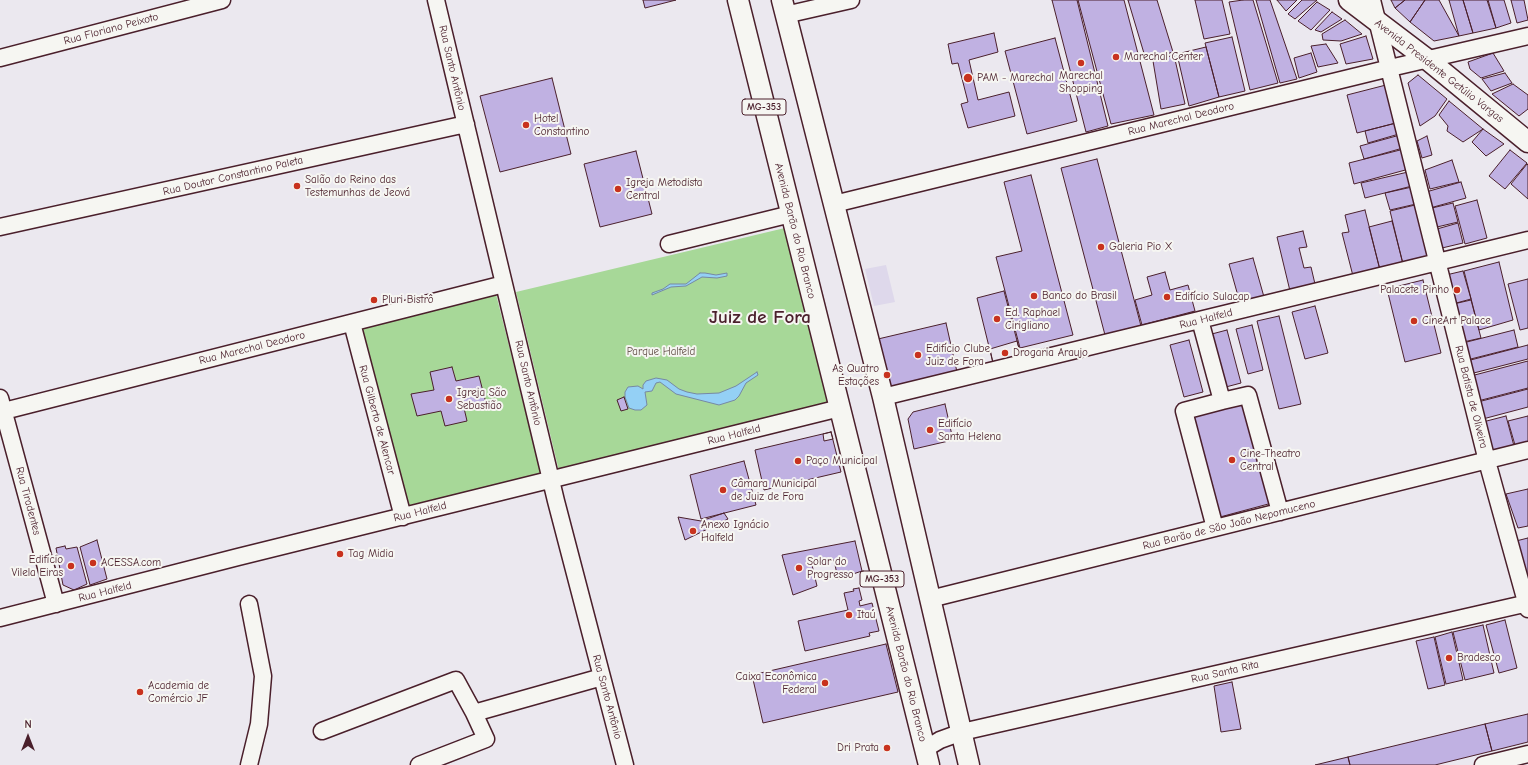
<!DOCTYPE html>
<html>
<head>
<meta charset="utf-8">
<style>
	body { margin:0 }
	#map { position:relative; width:1528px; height:765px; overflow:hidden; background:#ebe8ef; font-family:"Comic Neue",sans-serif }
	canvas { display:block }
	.north { position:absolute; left:8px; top:717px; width:40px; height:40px; -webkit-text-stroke:3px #f6f6f2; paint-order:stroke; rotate:0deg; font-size:11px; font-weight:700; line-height:16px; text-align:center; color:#4a1f2b }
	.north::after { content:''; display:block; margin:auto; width:14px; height:18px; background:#4a1f2b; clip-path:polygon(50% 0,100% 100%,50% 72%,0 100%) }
</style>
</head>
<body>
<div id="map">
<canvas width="1528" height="765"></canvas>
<div class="north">N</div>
</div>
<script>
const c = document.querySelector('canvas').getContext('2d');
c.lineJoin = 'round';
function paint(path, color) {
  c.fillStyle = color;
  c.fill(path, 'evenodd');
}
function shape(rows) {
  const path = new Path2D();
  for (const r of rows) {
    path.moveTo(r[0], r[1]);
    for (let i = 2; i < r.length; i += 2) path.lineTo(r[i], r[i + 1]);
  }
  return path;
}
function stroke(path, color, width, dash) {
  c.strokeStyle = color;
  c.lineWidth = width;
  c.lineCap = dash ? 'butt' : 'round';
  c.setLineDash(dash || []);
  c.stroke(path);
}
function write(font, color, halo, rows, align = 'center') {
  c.font = font + ' "Comic Neue",sans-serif';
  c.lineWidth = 4;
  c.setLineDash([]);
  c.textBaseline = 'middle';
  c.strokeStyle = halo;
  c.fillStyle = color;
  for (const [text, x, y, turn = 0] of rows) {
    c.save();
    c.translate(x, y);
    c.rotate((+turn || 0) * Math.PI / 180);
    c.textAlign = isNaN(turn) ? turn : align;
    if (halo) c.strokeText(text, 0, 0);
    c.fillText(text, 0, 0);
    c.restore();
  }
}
paint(shape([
	[886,265,895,302,874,306,865,269]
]), '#ded8eb');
paint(shape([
	[789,227,834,406,559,471,516,292],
	[496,294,542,478,405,513,359,329]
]), '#a7d898');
const water = shape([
	[700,273,705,273,716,275,727,273,727,276,717,278,702,277,686,286,671,287,652,295,652,293,663,289,670,284,686,284,700,273],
	[757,372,758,375,746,383,739,396,735,400,719,405,676,394,660,382,656,383,652,391,645,392,647,405,641,410,635,410,629,408,625,397,625,392,628,387,638,386,643,389,643,385,646,381,656,378,667,380,679,389,687,392,697,394,719,393,736,386,757,372]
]);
paint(water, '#94d0f5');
stroke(water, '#7689a4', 1);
const building = shape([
	[643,0,676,0,645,8,643,0],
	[1052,0,1077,0,1108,126,1086,132,1052,0],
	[1078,0,1124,0,1154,115,1111,124,1078,0],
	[1128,0,1157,0,1173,52,1146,60,1128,0],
	[1195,0,1222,0,1230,34,1204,39,1195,0],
	[1243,0,1253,0,1278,83,1250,90,1229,2,1243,0],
	[1256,0,1270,0,1297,79,1280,83,1256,0],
	[1277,0,1297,0,1286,11,1277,0],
	[1302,0,1317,0,1295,19,1288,14,1302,0],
	[1391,0,1405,0,1395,8,1391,0],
	[1405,0,1425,0,1410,22,1395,8,1405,0],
	[1425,0,1439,0,1459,36,1434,41,1410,22,1425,0],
	[1449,0,1463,0,1473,33,1459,36,1449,0],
	[1463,0,1487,0,1496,28,1473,33,1463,0],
	[1488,0,1504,0,1511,23,1496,28,1488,0],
	[1511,0,1524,0,1528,20,1517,23,1511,0],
	[1317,2,1330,10,1311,30,1298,21,1317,2],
	[1332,12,1342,19,1321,32,1315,30,1332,12],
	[1345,20,1362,34,1341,41,1323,40,1322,34,1345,20],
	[994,33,998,52,969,60,978,100,1009,92,1015,116,968,128,961,104,968,102,958,63,952,64,948,44,994,33],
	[1366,36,1373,59,1346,64,1340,44,1366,36],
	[1232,37,1245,91,1219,97,1205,43,1232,37],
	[1055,38,1077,121,1027,134,1005,51,1055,38],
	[1326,44,1338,63,1318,67,1311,46,1326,44],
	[1206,47,1219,97,1189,106,1177,54,1206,47],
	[1311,53,1317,72,1299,78,1294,58,1311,53],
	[1493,53,1504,71,1481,78,1470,69,1468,62,1493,53],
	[1174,55,1185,104,1161,109,1153,61,1174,55],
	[1505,73,1512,83,1491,91,1482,79,1505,73],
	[1418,75,1447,99,1435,116,1420,126,1408,83,1418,75],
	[552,78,571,154,500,172,480,96,552,78],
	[1513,84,1528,95,1528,109,1519,116,1492,94,1513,84],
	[1386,85,1396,123,1357,133,1347,95,1386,85],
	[1449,101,1483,129,1463,142,1447,131,1448,126,1439,115,1449,101],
	[1396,123,1399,134,1368,143,1365,131,1396,123],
	[1483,129,1504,144,1486,156,1472,142,1483,129],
	[1400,135,1403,148,1364,159,1360,146,1400,135],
	[1427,136,1432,155,1422,158,1417,141,1427,136],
	[1404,149,1409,169,1354,184,1349,163,1404,149],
	[1510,150,1527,163,1505,189,1489,176,1510,150],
	[636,151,652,214,600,227,584,164,636,151],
	[1097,159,1141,326,1105,335,1061,168,1097,159],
	[1452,160,1459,182,1430,189,1425,170,1452,160],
	[1527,164,1528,165,1528,199,1511,184,1527,164],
	[1408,172,1412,186,1365,198,1361,183,1408,172],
	[1031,175,1073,335,1020,348,996,257,1022,251,1004,182,1031,175],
	[1461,182,1466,198,1430,208,1426,192,1461,182],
	[1412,187,1416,204,1390,210,1385,193,1412,187],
	[1477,200,1487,238,1465,244,1455,206,1477,200],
	[1453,203,1458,222,1437,227,1432,208,1453,203],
	[1415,205,1428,257,1403,264,1390,211,1415,205],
	[1365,210,1380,270,1353,276,1342,233,1349,232,1345,215,1365,210],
	[1392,221,1403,264,1380,270,1369,227,1392,221],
	[1458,223,1463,243,1442,248,1437,229,1458,223],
	[1303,231,1307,247,1299,248,1304,268,1311,267,1315,284,1290,291,1277,237,1303,231],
	[1253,258,1264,297,1240,303,1229,264,1253,258],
	[1499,262,1513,320,1479,330,1464,271,1499,262],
	[1463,271,1471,299,1449,305,1446,275,1463,271],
	[1165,272,1170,290,1188,285,1195,311,1142,325,1135,300,1152,295,1147,277,1165,272],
	[1528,279,1528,328,1520,330,1508,284,1528,279],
	[1423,280,1441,353,1405,362,1387,289,1423,280],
	[1004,291,1021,356,993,363,977,298,1004,291],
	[1471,300,1481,338,1459,343,1449,305,1471,300],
	[1315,306,1328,353,1305,359,1292,312,1315,306],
	[1279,316,1301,404,1279,409,1257,321,1279,316],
	[946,323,957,372,890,387,878,339,946,323],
	[1252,325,1263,370,1248,374,1236,329,1252,325],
	[1227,330,1241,383,1222,388,1208,335,1227,330],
	[1514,330,1518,347,1463,361,1459,344,1514,330],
	[1189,340,1203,392,1184,397,1170,345,1189,340],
	[1017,341,1021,356,993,363,990,349,1017,341],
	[1528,345,1528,359,1466,375,1463,362,1528,345],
	[1528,361,1528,388,1474,402,1467,377,1528,361],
	[452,367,456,381,479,376,486,403,464,408,467,421,445,426,441,411,417,416,411,394,434,390,430,372,452,367],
	[1528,389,1528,407,1479,420,1474,403,1528,389],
	[624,397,628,409,621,411,617,400,624,397],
	[1244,402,1272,503,1220,517,1192,416,1244,402],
	[945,404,953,440,914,449,908,419,913,412,945,404],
	[1506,416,1514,446,1491,452,1479,423,1506,416],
	[1528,416,1528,442,1515,445,1508,421,1528,416],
	[831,432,841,472,764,490,755,450,831,432],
	[831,432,833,439,824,441,823,434,831,432],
	[744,461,756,505,701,519,690,475,744,461],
	[1528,489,1528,526,1518,528,1506,494,1528,489],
	[724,513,728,519,685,540,678,517,701,521,724,513],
	[1528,538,1528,581,1516,541,1528,538],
	[97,540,107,579,90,585,80,547,97,540],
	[855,541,862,571,838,579,834,560,812,565,817,586,793,595,782,555,855,541],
	[65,546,66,549,77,547,87,584,74,590,63,585,56,548,65,546],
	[859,588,862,600,859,601,860,606,872,603,879,631,869,633,870,636,805,651,798,621,848,610,844,593,854,591,853,589,859,588],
	[1505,620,1517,668,1499,673,1486,625,1505,620],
	[1483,625,1494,673,1465,680,1453,632,1483,625],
	[1452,632,1463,680,1446,684,1435,637,1452,632],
	[1434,637,1445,685,1428,689,1416,641,1434,637],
	[886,644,898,692,763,723,752,675,886,644],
	[1232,682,1241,729,1221,732,1214,686,1232,682],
	[1528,714,1528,742,1492,751,1485,724,1528,714],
	[1485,724,1492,751,1435,765,1350,765,1348,757,1485,724],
	[1348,757,1350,765,1315,765,1348,757]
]);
paint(building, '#c0b1e2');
stroke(building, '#4a1f2b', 1);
const minor = shape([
	[436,0,556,501,625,765],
	[1372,0,1487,461,1528,609],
	[785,15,851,0],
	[0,58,222,0],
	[834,204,1390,68,1528,36],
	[0,227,466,124],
	[669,244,791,214],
	[1200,320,1222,401,1184,411,1215,528],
	[352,323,403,517],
	[883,397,1528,240],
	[0,398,56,604],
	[1222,401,1248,395,1280,512],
	[0,412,504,284],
	[930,599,1528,450],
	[0,618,238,557,840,408],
	[322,731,456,680,474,713],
	[925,749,940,740,962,732,1528,603],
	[249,765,259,724,263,676,249,604],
	[419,765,486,739,474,713,602,677],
	[1483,765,1528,754]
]);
const major = shape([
	[738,0,929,765],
	[782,0,883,397,969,765],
	[1349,0,1428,60,1528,142]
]);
stroke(minor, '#4a1f2b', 19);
stroke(major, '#4a1f2b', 23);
stroke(minor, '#f6f6f2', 16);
stroke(major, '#f6f6f2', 20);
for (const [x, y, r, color] of [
	[1116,57,4,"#c8321e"],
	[1081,63,4,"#c8321e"],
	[968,78,5,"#c8321e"],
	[526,125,4,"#c8321e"],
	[297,186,4,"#c8321e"],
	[618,189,4,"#c8321e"],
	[1101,247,4,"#c8321e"],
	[1457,290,4,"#c8321e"],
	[1034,296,4,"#c8321e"],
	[1167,297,4,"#c8321e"],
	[374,300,4,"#c8321e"],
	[997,319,4,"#c8321e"],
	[1414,321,4,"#c8321e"],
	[1005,353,4,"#c8321e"],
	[918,355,4,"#c8321e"],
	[887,375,4,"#c8321e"],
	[449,399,4,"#c8321e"],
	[930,430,4,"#c8321e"],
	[1232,460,4,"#c8321e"],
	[798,461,4,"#c8321e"],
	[723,490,4,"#c8321e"],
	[693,531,4,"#c8321e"],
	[340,554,4,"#c8321e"],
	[93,563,4,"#c8321e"],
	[71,566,4,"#c8321e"],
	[799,568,4,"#c8321e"],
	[849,615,4,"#c8321e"],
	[1449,658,4,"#c8321e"],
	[825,683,4,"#c8321e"],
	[140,692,4,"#c8321e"],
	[887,748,4,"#c8321e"]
]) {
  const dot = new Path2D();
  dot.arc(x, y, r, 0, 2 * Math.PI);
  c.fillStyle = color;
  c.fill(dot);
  stroke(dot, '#f6f6f2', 1.5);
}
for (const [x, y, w] of [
	[764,107,44],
	[882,579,44]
]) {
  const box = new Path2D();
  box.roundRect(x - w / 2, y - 8, w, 16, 3);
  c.fillStyle = '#f6f6f2';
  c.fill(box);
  stroke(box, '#4a1f2b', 1);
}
write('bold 10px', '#4a1f2b', null, [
	["MG-353",764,107],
	["MG-353",882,579]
]);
write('11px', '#4a1f2b', '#f6f6f2', [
	["Rua Floriano Peixoto",111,29,-15],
	["Rua Santo Antônio",452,68,77],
	["Avenida Presidente Getúlio Vargas",1439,71,38],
	["Rua Marechal Deodoro",1181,119,-14],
	["Rua Doutor Constantino Paleta",233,176,-13],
	["Avenida Barão do Rio Branco",795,231,76],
	["Rua Halfeld",1206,319,-14],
	["Rua Marechal Deodoro",252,348,-14],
	["Rua Santo Antônio",528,383,77],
	["Rua Batista de Oliveira",1471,397,76],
	["Rua Gilberto de Alencar",377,420,75],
	["Rua Halfeld",734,435,-14],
	["Rua Tiradentes",28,501,75],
	["Rua Halfeld",420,512,-14],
	["Rua Barão de São João Nepomuceno",1229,525,-14],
	["Rua Halfeld",105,592,-14],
	["Rua Santa Rita",1225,672,-13],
	["Avenida Barão do Rio Branco",906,674,76],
	["Rua Santo Antônio",607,697,75]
]);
write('11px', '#4a1f2b', '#f6f6f2', [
	["Marechal Center",1124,57],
	["Marechal",1081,76,"center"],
	["Shopping",1081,89,"center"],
	["PAM - Marechal",977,78],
	["Hotel",534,119],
	["Constantino",534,132],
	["Salão do Reino das",305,180],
	["Testemunhas de Jeová",305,193],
	["Igreja Metodista",626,183],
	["Central",626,196],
	["Galeria Pio X",1109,247],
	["Palacete Pinho",1449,290,"right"],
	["Banco do Brasil",1042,296],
	["Edifício Sulacap",1175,297],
	["Pluri Bistrô",382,300],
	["Ed. Raphael",1005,313],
	["Cirigliano",1005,326],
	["CineArt Palace",1422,321],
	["Edifício Clube",926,349],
	["Juiz de Fora",926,362],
	["Drogaria Araujo",1013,353],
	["As Quatro",879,369,"right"],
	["Estações",879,382,"right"],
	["Igreja São",457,393],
	["Sebastião",457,406],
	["Edifício",938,424],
	["Santa Helena",938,437],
	["Cine-Theatro",1240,454],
	["Central",1240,467],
	["Paço Municipal",806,461],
	["Câmara Municipal",731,484],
	["de Juiz de Fora",731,497],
	["Anexo Ignácio",701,525],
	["Halfeld",701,538],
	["Tag Midia",348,554],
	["Edifício",63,560,"right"],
	["Vilela Eiras",63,573,"right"],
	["Solar do",807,562],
	["Progresso",807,575],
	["ACESSA.com",101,563],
	["Itaú",857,615],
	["Bradesco",1457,658],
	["Caixa Econômica",817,677,"right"],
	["Federal",817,690,"right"],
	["Academia de",148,686],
	["Comércio JF",148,699],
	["Dri Prata",879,748,"right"]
], 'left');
write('11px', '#614d46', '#f6f6f2', [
	["Parque Halfeld",661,352]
]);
write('bold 19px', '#4a1f2b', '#f6f6f2', [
	["Juiz de Fora",760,318]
]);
</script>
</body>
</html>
